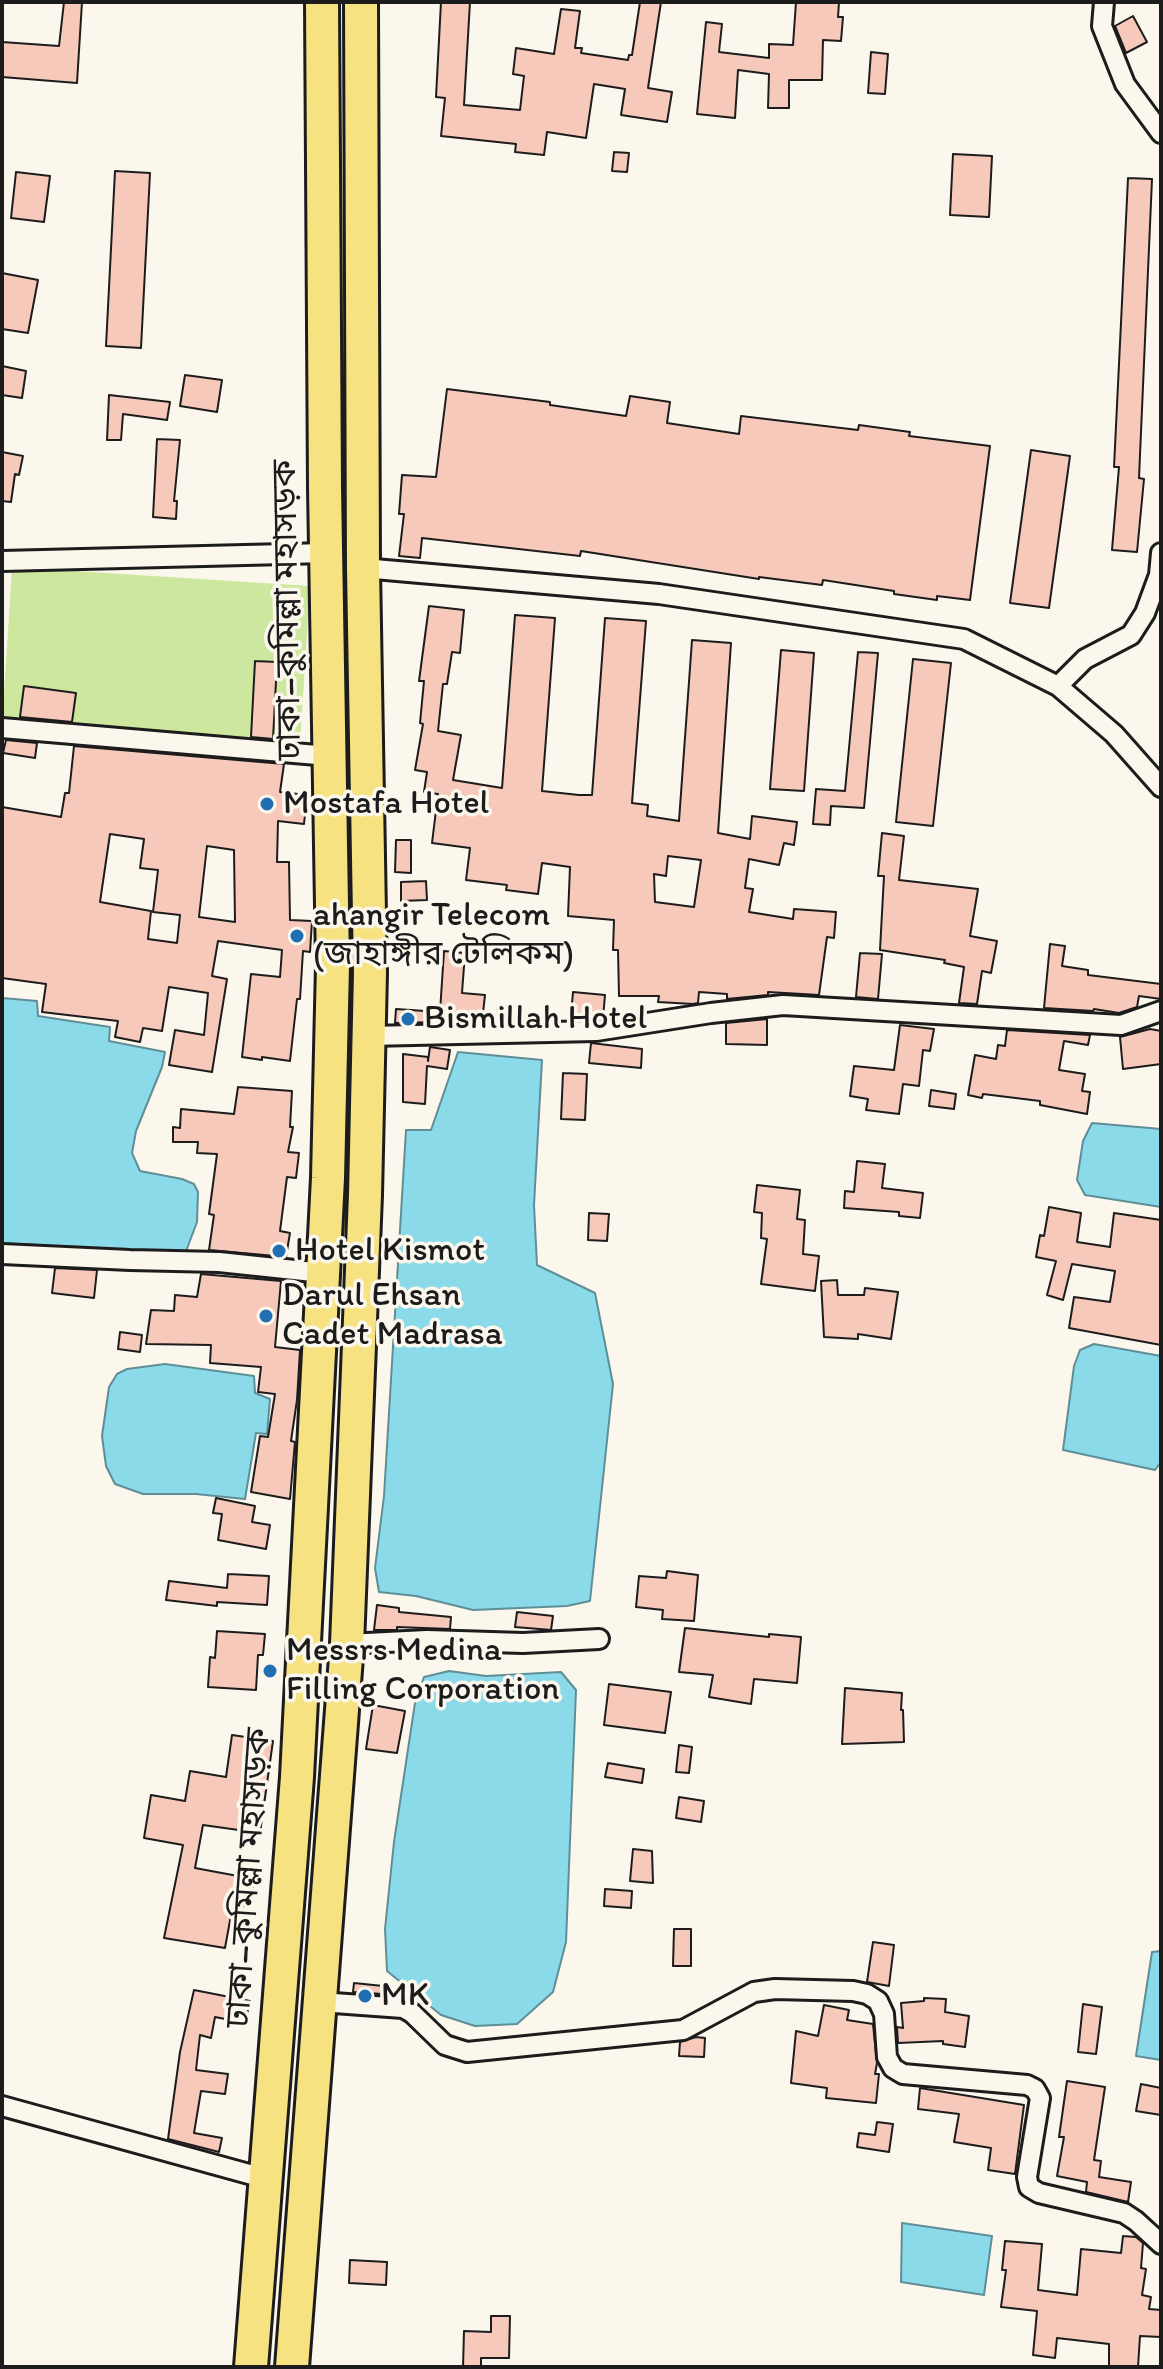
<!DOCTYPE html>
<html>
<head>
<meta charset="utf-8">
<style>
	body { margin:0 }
	#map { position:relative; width:1163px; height:2369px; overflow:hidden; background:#fbf7ec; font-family:Itim,sans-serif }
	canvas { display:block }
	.frame { position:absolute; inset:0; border:4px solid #1c1c1c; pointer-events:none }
</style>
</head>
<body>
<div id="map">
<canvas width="1163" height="2369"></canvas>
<div class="frame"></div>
</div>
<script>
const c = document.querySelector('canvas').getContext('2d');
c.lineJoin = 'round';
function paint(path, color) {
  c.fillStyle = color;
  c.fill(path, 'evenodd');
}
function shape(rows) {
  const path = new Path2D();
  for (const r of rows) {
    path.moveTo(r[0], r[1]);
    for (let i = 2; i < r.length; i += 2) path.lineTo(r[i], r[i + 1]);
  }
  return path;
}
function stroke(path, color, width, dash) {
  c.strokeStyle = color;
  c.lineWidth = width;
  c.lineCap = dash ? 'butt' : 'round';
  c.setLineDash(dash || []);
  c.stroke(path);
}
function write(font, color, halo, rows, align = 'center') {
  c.font = font + ' Itim,"Noto Sans Bengali",sans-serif';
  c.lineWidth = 7;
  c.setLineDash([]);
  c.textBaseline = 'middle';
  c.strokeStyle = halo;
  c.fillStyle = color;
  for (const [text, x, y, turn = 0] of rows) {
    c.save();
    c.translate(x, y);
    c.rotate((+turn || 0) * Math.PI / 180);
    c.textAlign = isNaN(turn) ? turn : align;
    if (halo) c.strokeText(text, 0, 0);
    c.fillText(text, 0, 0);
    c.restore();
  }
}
paint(shape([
	[12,567,310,586,300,744,2,726]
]), '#cde89e');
const water = shape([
	[2,998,37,1001,38,1016,110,1027,109,1041,165,1052,162,1067,136,1131,132,1153,140,1171,182,1179,194,1184,198,1192,197,1222,185,1254,2,1243,2,998],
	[458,1052,542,1060,534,1205,537,1265,595,1293,613,1384,590,1601,567,1606,473,1610,416,1596,379,1592,375,1568,384,1496,406,1130,431,1130,458,1052],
	[1092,1123,1161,1129,1161,1207,1085,1195,1077,1180,1083,1141,1092,1123],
	[1094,1344,1161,1356,1161,1462,1155,1470,1063,1450,1074,1366,1080,1350,1094,1344],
	[165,1364,254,1376,255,1393,270,1399,267,1434,256,1433,245,1499,196,1494,143,1494,115,1484,106,1466,102,1436,109,1387,117,1374,127,1369,165,1364],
	[449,1671,486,1676,561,1672,576,1690,566,1942,553,1992,517,2024,475,2026,441,2015,387,1971,385,1929,394,1842,415,1703,424,1677,449,1671],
	[1161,1951,1161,2060,1136,2056,1152,1952,1161,1951],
	[902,2223,992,2236,984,2295,901,2282,902,2223]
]);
paint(water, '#8bdae9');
stroke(water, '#5f8e97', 2);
const building = shape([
	[64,2,82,2,77,83,2,77,2,42,59,46,64,2],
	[441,2,470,2,464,105,520,110,524,76,513,74,516,48,554,54,561,9,580,11,575,48,582,48,581,53,628,60,629,55,632,55,640,2,661,2,648,88,672,92,667,122,621,115,625,89,594,84,586,138,547,132,544,155,515,152,516,144,441,136,445,98,436,97,441,2],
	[796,2,839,2,838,17,843,17,841,41,823,40,822,80,789,80,789,108,768,108,769,74,738,70,735,118,697,114,706,22,722,24,719,52,769,58,769,44,793,45,796,2],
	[1133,16,1147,42,1126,53,1115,26,1133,16],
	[871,52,888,54,885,94,868,93,871,52],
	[614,152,629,153,627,172,612,171,614,152],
	[953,154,992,156,989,217,950,215,953,154],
	[115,171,150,173,141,348,106,346,115,171],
	[16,172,50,176,44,222,11,218,16,172],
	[1128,178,1152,179,1139,478,1144,479,1137,552,1112,550,1119,467,1114,467,1128,178],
	[2,273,38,280,28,333,2,329,2,273],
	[2,366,26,371,22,398,2,395,2,366],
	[185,375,222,380,217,412,180,406,185,375],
	[447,389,550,402,550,405,626,416,630,396,670,402,667,423,739,434,741,416,858,430,859,425,910,432,909,436,990,446,970,600,937,596,937,600,894,594,894,591,823,580,822,585,759,577,759,579,581,551,580,556,422,538,420,558,399,556,404,514,399,514,402,475,436,477,447,389],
	[109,395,170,402,167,420,123,414,121,440,107,440,109,395],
	[157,439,180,440,174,501,177,501,176,519,153,517,157,439],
	[1031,450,1070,456,1049,608,1010,603,1031,450],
	[2,452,23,456,19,475,15,474,11,502,2,501,2,452],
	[429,606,464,610,460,653,452,652,447,684,443,684,438,731,461,735,453,780,502,788,515,615,555,618,542,791,579,795,592,795,605,618,646,621,632,803,648,805,647,816,679,821,692,640,731,643,718,833,750,839,752,816,797,822,794,845,784,843,779,865,749,859,745,888,753,889,749,912,793,919,794,909,836,912,834,938,827,937,819,995,768,992,768,995,727,999,727,994,699,992,698,1003,693,1004,658,1002,659,996,619,996,618,950,613,950,614,920,568,916,570,867,542,863,538,894,506,890,507,885,466,880,470,848,432,843,438,794,424,792,427,772,415,770,423,724,420,723,424,681,419,681,429,606],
	[668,856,701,860,694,907,655,902,654,874,666,876,668,856],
	[781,650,814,653,804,791,770,789,781,650],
	[858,652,878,653,864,808,831,806,830,825,813,824,816,789,845,791,858,652],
	[913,659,951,663,933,826,896,822,913,659],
	[255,661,277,662,273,739,251,737,255,661],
	[24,686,76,693,72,722,20,717,24,686],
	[6,740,37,743,35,758,3,753,6,740],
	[74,746,284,764,280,792,307,795,304,824,278,821,277,862,289,862,290,920,312,921,310,952,303,951,300,999,297,999,290,1061,262,1057,262,1060,242,1057,251,974,280,977,282,950,218,941,212,976,227,979,212,1072,169,1065,175,1030,204,1035,208,993,169,987,162,1031,143,1028,140,1042,115,1037,118,1021,42,1012,46,984,2,978,2,807,61,817,65,793,69,793,74,746],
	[110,834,144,839,140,868,158,870,153,912,180,915,177,943,148,939,151,911,100,902,110,834],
	[207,846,234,850,235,922,199,917,207,846],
	[882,833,904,836,899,880,978,889,970,936,997,941,991,973,982,971,977,1004,959,1003,964,967,944,963,945,960,880,950,884,876,878,876,882,833],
	[396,840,411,840,411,873,395,872,396,840],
	[426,881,427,900,401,901,401,882,426,881],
	[1050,944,1065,946,1062,966,1088,970,1088,975,1161,984,1161,999,1139,996,1137,1007,1119,1013,1094,1009,1093,1011,1044,1008,1050,944],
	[444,951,465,953,462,993,485,995,482,1022,440,1018,440,1022,395,1023,396,1009,440,1012,444,951],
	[860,953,882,954,878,999,856,997,860,953],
	[573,992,605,995,603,1018,571,1015,573,992],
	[767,1019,767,1045,726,1044,726,1023,767,1019],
	[900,1025,934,1029,930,1051,923,1050,919,1086,903,1084,899,1114,866,1110,868,1099,850,1096,854,1066,894,1070,900,1025],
	[1150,1029,1161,1031,1161,1064,1123,1069,1120,1037,1150,1029],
	[1007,1030,1090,1035,1088,1045,1064,1041,1059,1070,1085,1074,1082,1091,1090,1092,1087,1114,1040,1105,1040,1101,983,1094,982,1098,968,1095,975,1055,996,1059,998,1045,1005,1046,1007,1030],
	[591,1043,642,1049,641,1068,589,1063,591,1043],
	[430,1047,450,1050,447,1069,427,1066,425,1104,403,1102,403,1054,428,1057,428,1061,430,1047],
	[563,1073,587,1074,585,1120,561,1119,563,1073],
	[238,1087,292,1091,290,1127,293,1127,288,1152,299,1153,296,1178,287,1177,280,1231,290,1233,286,1257,209,1250,214,1215,209,1214,217,1154,197,1153,198,1142,173,1142,173,1127,180,1128,181,1109,234,1114,238,1087],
	[931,1090,956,1094,954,1109,929,1106,931,1090],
	[857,1161,885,1164,882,1188,923,1193,920,1218,899,1216,899,1212,844,1208,845,1191,854,1192,857,1161],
	[757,1185,800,1190,797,1219,805,1220,803,1254,819,1256,815,1291,761,1284,767,1239,761,1238,762,1213,754,1212,757,1185],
	[1049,1207,1081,1213,1077,1242,1110,1247,1114,1213,1161,1220,1161,1345,1069,1328,1074,1297,1110,1302,1115,1271,1072,1264,1063,1300,1047,1295,1056,1261,1036,1257,1040,1235,1044,1236,1049,1207],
	[589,1213,609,1214,607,1241,588,1240,589,1213],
	[55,1268,97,1270,94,1298,52,1293,55,1268],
	[201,1274,281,1281,275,1347,300,1350,297,1400,291,1441,295,1442,290,1499,251,1492,260,1436,268,1437,275,1394,258,1392,261,1367,210,1363,211,1345,146,1344,151,1310,174,1311,175,1295,197,1297,201,1274],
	[837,1280,838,1295,864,1295,865,1288,898,1292,891,1339,858,1334,858,1339,824,1337,821,1281,837,1280],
	[120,1332,142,1335,140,1352,118,1349,120,1332],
	[216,1498,255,1506,252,1522,270,1525,266,1549,218,1540,222,1514,213,1513,216,1498],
	[667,1571,698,1575,694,1621,662,1619,663,1610,636,1607,639,1576,666,1578,667,1571],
	[228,1574,269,1576,267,1605,217,1602,217,1606,166,1600,169,1581,227,1588,228,1574],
	[377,1605,399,1608,399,1612,451,1617,450,1629,397,1627,397,1630,374,1630,377,1605],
	[517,1612,553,1616,551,1630,515,1627,517,1612],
	[685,1628,769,1637,769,1634,801,1637,797,1683,754,1679,751,1704,709,1697,713,1675,679,1672,685,1628],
	[217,1631,265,1634,263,1655,258,1655,256,1690,208,1687,210,1657,215,1658,217,1631],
	[609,1684,671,1692,665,1733,604,1725,609,1684],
	[845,1688,902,1693,901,1710,903,1710,904,1742,842,1744,845,1688],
	[373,1705,405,1711,397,1753,366,1749,373,1705],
	[232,1735,273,1741,260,1833,203,1825,195,1868,254,1879,249,1907,233,1904,225,1948,164,1938,183,1845,144,1838,151,1795,185,1801,190,1771,226,1777,232,1735],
	[679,1745,692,1747,689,1773,676,1772,679,1745],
	[608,1763,644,1769,642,1783,605,1777,608,1763],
	[679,1797,704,1801,701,1822,676,1818,679,1797],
	[633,1849,652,1851,653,1883,630,1881,633,1849],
	[605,1889,632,1891,631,1908,604,1906,605,1889],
	[674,1929,691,1929,691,1966,673,1966,674,1929],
	[873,1942,894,1945,889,1986,867,1982,873,1942],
	[354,1983,383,1986,382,1994,353,1992,354,1983],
	[194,1990,250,2001,245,2023,215,2017,211,2038,200,2035,196,2070,228,2074,225,2094,201,2091,194,2133,222,2138,219,2152,168,2139,180,2052,194,1990],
	[924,1998,946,1999,945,2012,969,2016,965,2047,943,2044,943,2041,898,2043,897,2027,903,2028,901,2003,924,2001,924,1998],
	[1083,2004,1102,2007,1096,2054,1078,2052,1083,2004],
	[824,2005,849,2010,847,2020,873,2024,877,2063,875,2074,879,2074,876,2103,826,2098,827,2088,791,2083,796,2031,818,2036,824,2005],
	[696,2037,705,2038,704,2057,679,2056,680,2042,696,2037],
	[1067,2081,1105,2087,1094,2160,1101,2161,1099,2177,1131,2182,1128,2202,1086,2192,1087,2182,1057,2176,1064,2137,1059,2137,1067,2081],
	[1141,2084,1161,2088,1161,2115,1136,2111,1141,2084],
	[920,2088,1024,2105,1015,2174,988,2170,991,2148,954,2142,959,2114,918,2109,920,2088],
	[877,2122,893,2124,889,2152,857,2147,859,2133,875,2135,877,2122],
	[1123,2236,1136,2237,1143,2243,1141,2268,1146,2269,1142,2295,1151,2297,1149,2309,1161,2310,1161,2337,1140,2336,1138,2367,1109,2367,1109,2344,1057,2338,1055,2358,1033,2355,1037,2311,1001,2307,1006,2270,1002,2270,1005,2241,1042,2244,1038,2290,1077,2295,1081,2249,1121,2253,1123,2236],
	[350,2260,387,2262,386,2285,349,2283,350,2260],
	[491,2316,510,2316,509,2358,481,2358,481,2367,463,2367,464,2331,491,2332,491,2316]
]);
paint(building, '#f7c9bb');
stroke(building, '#1c1c1c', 2);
const minor = shape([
	[1104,2,1102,26,1125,84,1161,133],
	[2,561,326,553],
	[363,568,659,594,964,639,1058,686,1114,734,1161,787],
	[1058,686,1085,659,1131,635,1145,613,1159,575,1161,553],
	[2,728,329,756],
	[368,1036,596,1031,711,1013,783,1005,1121,1025,1161,1011],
	[2,1254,130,1260,219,1262,323,1273],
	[347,1644,427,1640,523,1643,599,1639],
	[320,2002,403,2008,412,2013,445,2045,467,2052,683,2030,754,1992,775,1989,853,1991,867,1994,878,2001,884,2014,887,2057,893,2068,903,2074,1027,2085,1035,2089,1040,2098,1027,2177,1029,2187,1039,2193,1124,2213,1136,2221,1161,2244],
	[2,2106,267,2179]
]);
const trunk = shape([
	[251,2367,297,1777,328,1178,333,965,325,488,322,2],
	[292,2367,347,1644,365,1195,370,973,363,568,361,2]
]);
stroke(minor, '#1c1c1c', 24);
stroke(trunk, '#1c1c1c', 38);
stroke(minor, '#fbf7ec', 18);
stroke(trunk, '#f7e281', 32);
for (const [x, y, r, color] of [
	[267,804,8,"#1f6fb2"],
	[297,936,8,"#1f6fb2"],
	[408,1019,8,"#1f6fb2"],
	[279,1251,8,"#1f6fb2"],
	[266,1316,8,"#1f6fb2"],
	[270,1671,8,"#1f6fb2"],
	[365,1996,8,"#1f6fb2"]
]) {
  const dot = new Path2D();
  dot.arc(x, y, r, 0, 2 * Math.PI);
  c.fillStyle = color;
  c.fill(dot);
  stroke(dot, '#fbf7ec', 3);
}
write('34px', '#1c1c1c', '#fbf7ec', [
	["ঢাকা–কুমিল্লা মহাসড়ক",289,610,-91],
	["ঢাকা–কুমিল্লা মহাসড়ক",250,1878,-86]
]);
write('34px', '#1c1c1c', '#fbf7ec', [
	["Mostafa Hotel",283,804],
	["ahangir Telecom",313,916],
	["(জাহাঙ্গীর টেলিকম)",313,955],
	["Bismillah Hotel",424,1019],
	["Hotel Kismot",295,1251],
	["Darul Ehsan",282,1296],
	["Cadet Madrasa",282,1335],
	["Messrs Medina",286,1651],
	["Filling Corporation",286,1690],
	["MK",381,1996]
], 'left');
</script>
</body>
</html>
